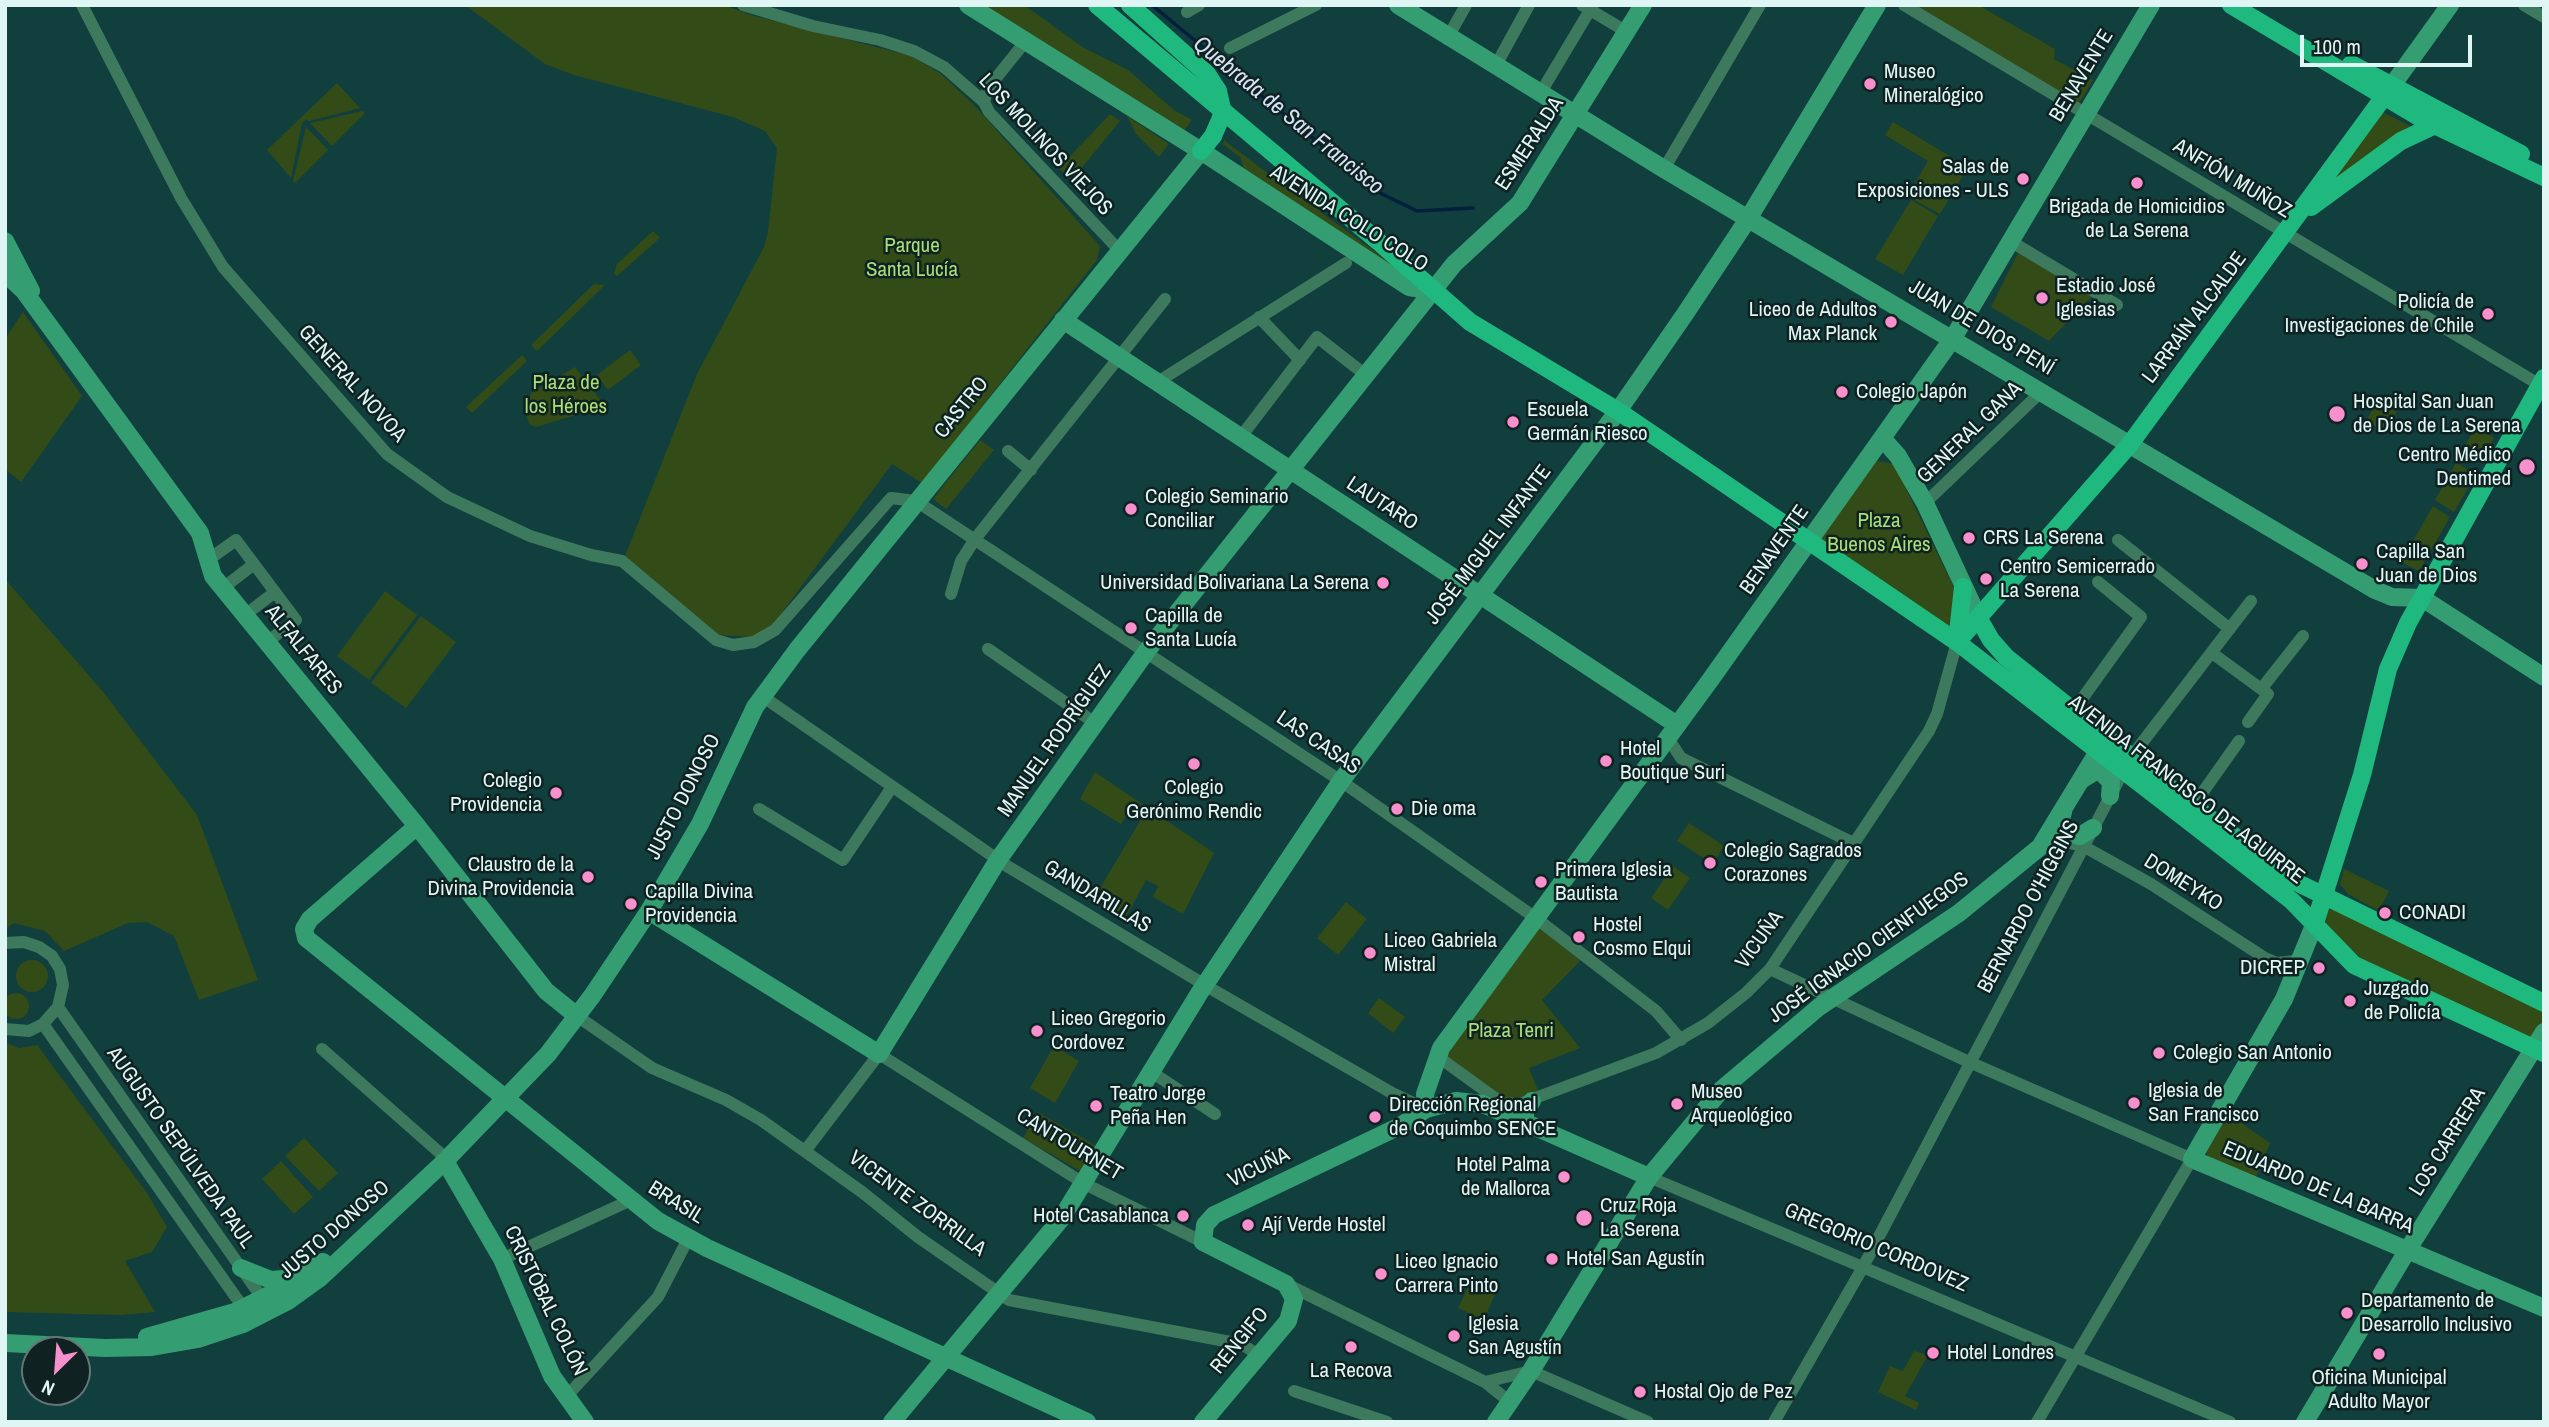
<!DOCTYPE html>
<html>
<head>
<meta charset="utf-8">
<style>
	body { margin:0 }
	#map { position:relative; width:2549px; height:1427px; overflow:hidden; background:#103f3d; font-family:"Archivo Narrow",sans-serif }
	canvas { display:block }
	.frame { position:absolute; inset:0; border:7px solid #dff6f5; pointer-events:none }
	.north { position:absolute; left:21px; top:1336px; width:70px; height:70px; box-sizing:border-box; background:#0f2221; border:2px solid #627776; border-radius:50%; rotate:205deg; font-size:19px; font-weight:700; line-height:28px; text-align:center; color:#dff6f5 }
	.north::after { content:''; display:block; margin:auto; width:24px; height:32px; background:#f790cd; clip-path:polygon(50% 0,100% 100%,50% 72%,0 100%) }
	.scale { position:absolute; left:2300px; top:35px; width:172px; height:32px; box-sizing:border-box; border:4px solid #dff6f5; border-top:0; padding-left:9px; font-size:21px; line-height:24px; white-space:nowrap; color:#dff6f5; -webkit-text-stroke:5px #0f2221; paint-order:stroke }
</style>
</head>
<body>
<div id="map">
<canvas width="2549" height="1427"></canvas>
<div class="frame"></div>
<div class="north">N</div>
<div class="scale">100 m</div>
</div>
<script>
const c = document.querySelector('canvas').getContext('2d');
c.lineJoin = 'round';
function paint(path, color) {
  c.fillStyle = color;
  c.fill(path, 'evenodd');
}
function shape(rows) {
  const path = new Path2D();
  for (const r of rows) {
    if (r.length === 3) {
      path.moveTo(r[0] + r[2], r[1]);
      path.arc(r[0], r[1], r[2], 0, 2 * Math.PI);
      continue;
    }
    path.moveTo(r[0], r[1]);
    for (let i = 2; i < r.length; i += 2) path.lineTo(r[i], r[i + 1]);
  }
  return path;
}
function stroke(path, color, width, dash) {
  c.strokeStyle = color;
  c.lineWidth = width;
  c.lineCap = dash ? 'butt' : 'round';
  c.setLineDash(dash || []);
  c.stroke(path);
}
function write(font, color, halo, rows, align = 'center') {
  c.font = font + ' "Archivo Narrow",sans-serif';
  c.lineWidth = 5;
  c.setLineDash([]);
  c.textBaseline = 'middle';
  c.strokeStyle = halo;
  c.fillStyle = color;
  for (const [text, x, y, turn = 0] of rows) {
    c.save();
    c.translate(x, y);
    c.rotate((+turn || 0) * Math.PI / 180);
    c.textAlign = isNaN(turn) ? turn : align;
    if (halo) c.strokeText(text, 0, 0);
    c.fillText(text, 0, 0);
    c.restore();
  }
}
paint(shape([
	[465,5,724,5,751,15,911,56,940,73,973,104,1100,246,1097,260,922,483,892,464,772,626,753,637,718,635,625,556,697,374,764,247,768,232,777,148,765,131,733,117,574,75,545,64],
	[982,5,1024,5,1084,48,1128,70,1174,110,1192,120,1183,132],
	[1910,5,1978,5,2055,49,2054,59,2093,80,2078,105],
	[337,83,360,108,309,121,306,119,302,123,291,178,267,150],
	[363,111,365,113,332,146,310,123],
	[2380,111,2425,133,2313,202],
	[1110,114,1120,121,1071,181,1059,168],
	[1127,116,1169,144,1159,157,1136,134],
	[1893,122,1968,167,1940,214,1907,196,1928,161,1885,135],
	[306,127,328,150,295,183,293,181],
	[1224,140,1258,166,1412,279,1246,174,1240,157,1223,144],
	[1911,200,1938,216,1903,275,1875,259],
	[653,231,660,238,617,276,614,274,617,264],
	[2018,253,2094,294,2049,341,1991,307],
	[594,284,605,285,537,351,531,345],
	[23,312,82,396,21,482,5,469,5,339],
	[630,350,641,365,608,390,597,375],
	[522,355,527,361,472,413,466,407],
	[575,367,605,406,536,427,529,424,524,408,532,392],
	[2379,398,2399,408,2385,432,2366,421],
	[2476,427,2494,438,2483,459,2463,449],
	[980,440,994,450,946,509,933,499],
	[1876,461,1894,464,1956,592,1950,629,1821,545,1823,533],
	[2456,463,2476,474,2454,512,2435,500],
	[2433,506,2450,517,2419,571,2401,562],
	[5,579,104,693,197,815,258,980,199,1000,174,936,147,922,128,923,64,951,45,931,14,923,5,929],
	[385,591,417,615,369,680,337,656],
	[421,616,456,642,406,708,371,683],
	[1095,772,1214,853,1183,914,1153,897,1158,886,1146,880,1126,917,1093,900,1140,821,1128,813,1121,824,1080,799],
	[1689,823,1724,846,1713,864,1677,841],
	[1673,866,1690,878,1668,910,1651,898],
	[2344,869,2389,891,2379,911,2348,894,2340,884],
	[1346,902,1367,919,1338,955,1317,938],
	[2327,904,2544,1008,2544,1048,2363,960,2330,930,2323,916],
	[1538,925,1582,959,1542,1000,1580,1048,1529,1068,1539,1093,1509,1102,1446,1056,1448,1048],
	[32,976,16],
	[16,1006,13],
	[1379,998,1405,1017,1393,1033,1368,1013],
	[5,1042,19,1048,37,1045,147,1193,167,1227,152,1252,125,1261,155,1312,119,1315,5,1312],
	[1054,1046,1079,1061,1055,1103,1030,1088],
	[1038,1112,1096,1146,1080,1171,1023,1138],
	[2227,1113,2270,1143,2255,1179,2212,1165,2206,1152],
	[304,1138,338,1173,319,1191,285,1156],
	[281,1161,313,1197,294,1214,262,1179],
	[1473,1277,1497,1289,1484,1320,1458,1308],
	[1914,1351,1928,1355,1905,1396,1919,1403,1916,1410,1878,1392,1890,1366,1903,1371]
]), '#334c17');
stroke(shape([
	[1152,5,1378,192,1417,211,1473,208]
]), '#031f3e', 3.5);
stroke(shape([
	[82,5,181,198,223,267,387,454,447,497,530,536,591,555,622,561,716,640,733,645,754,642,775,630,891,498,916,501,1341,781,1537,919,1656,1011,1681,1040],
	[743,5,813,26,880,40,914,51,944,67,984,102,989,112,1119,250],
	[1582,5,1627,32],
	[1904,5,2540,385],
	[2524,5,2544,17],
	[1187,12,1199,5],
	[1447,39,1466,5],
	[1230,48,1316,5],
	[1495,67,1529,5],
	[1544,87,1593,5],
	[984,102,988,88,1025,42],
	[1664,169,1760,5],
	[2010,241,2117,305],
	[1259,317,1300,360],
	[1156,383,1346,263],
	[1240,438,1317,337,1367,376],
	[1008,451,1031,470],
	[1925,503,2042,391],
	[2118,540,2230,629],
	[208,560,236,540,296,620,267,642],
	[223,588,254,564],
	[951,594,961,561,975,539,1165,299],
	[245,615,275,592],
	[988,649,1095,723],
	[2212,653,2268,694,2248,722],
	[2262,688,2303,636],
	[762,696,1007,866,1215,991,1392,1093,1426,1109],
	[2074,710,2141,617,2098,582],
	[1668,738,1681,758,1853,843],
	[2131,757,2251,601],
	[2193,806,2239,741],
	[759,809,843,860,892,787],
	[2040,847,2060,841,2083,846,2151,884,2265,958,2277,963,2303,960],
	[5,943,24,942,39,947,52,956,60,969,63,985,58,1007,43,1024,29,1031,5,1029],
	[1770,969,1969,1062,2192,1159,2037,1422],
	[58,1007,267,1305],
	[577,1016,652,1068,726,1100,761,1120,862,1192,918,1237,1009,1300,1241,1344,1259,1355],
	[43,1024,247,1313],
	[322,1049,440,1153,445,1161],
	[1437,1056,1502,1103,1519,1104,1656,1053,1708,1023,1746,993,1770,969,1929,731,1937,714,1957,642],
	[1150,1071,1215,1114],
	[805,1151,879,1054,1085,1184,1203,1242],
	[1649,1177,2230,1422],
	[502,1259,629,1201],
	[1288,1285,1485,1382,1510,1402],
	[1485,1382,1531,1371,1648,1422],
	[1294,1391,1387,1422],
	[566,1397,658,1297,688,1239],
	[1774,1422,1863,1267,2124,770]
]), '#3d795d', 12);
stroke(shape([
	[968,5,1201,151,1409,287,1434,291],
	[1398,5,1664,169,2375,590,2392,597,2422,598,2544,677],
	[2391,87,2450,5],
	[5,241,31,291],
	[5,273,24,291,200,533,213,576,417,826,546,991,577,1016],
	[1063,320,1677,725],
	[1883,439,1898,456,1925,503,1979,619],
	[2081,780,2094,772,2101,772,2111,782,2110,796],
	[2063,812,2061,819,2066,832,2080,836,2093,828],
	[417,826,310,919,304,929,306,938,658,1221,707,1248,1087,1422],
	[649,911,879,1054,998,860,1146,652,1454,264,1520,203,1643,5],
	[2315,923,2284,999,2192,1159,2544,1308],
	[1426,1109,1425,1094,1441,1048,1711,679,1953,338,2151,5],
	[1529,1125,1525,1119,1525,1110,1532,1101],
	[445,1161,502,1259,552,1376,585,1422],
	[241,1268,271,1280,296,1278],
	[147,1337,235,1312,283,1288,323,1262],
	[5,1343,105,1348,152,1347,198,1339,243,1324,288,1301,320,1278,445,1161,548,1054,592,996,649,911,700,824,755,707,797,650,1201,151],
	[892,1422,1061,1219,1200,992,1341,781,1618,411,1685,314,1748,219,1877,5],
	[1203,1422,1288,1321,1294,1299,1286,1284,1203,1242,1205,1225,1214,1215,1402,1125,1426,1109,1456,1101,1483,1104,1649,1177],
	[1496,1422,1531,1371,1649,1177,1722,1089,1819,1007,1959,913,2040,847,2099,750],
	[2305,1422,2407,1251,2544,1032]
]), '#349d71', 18);
stroke(shape([
	[1097,5,1379,242,1470,322,1618,411,1957,642,2292,901,2354,965,2544,1053],
	[1130,5,1207,74,1218,91],
	[2231,5,2424,120,2544,177],
	[2351,64,2521,154],
	[1201,151,1213,136],
	[2311,207,2401,141,2435,125],
	[1979,619,1991,640,2006,657,2193,806,2298,883,2544,1003],
	[1957,642,2130,444,2391,87],
	[1957,642,1963,587],
	[2315,923,2362,775,2388,669,2408,623,2544,378]
]), '#1fb980', 18);
stroke(shape([
	[1213,136,1223,113,1218,91]
]), '#1fb980', 18);
for (const [x, y, r, color] of [
	[1870,84,7,"#f790cd"],
	[2023,179,7,"#f790cd"],
	[2137,183,7,"#f790cd"],
	[2042,298,7,"#f790cd"],
	[2488,314,7,"#f790cd"],
	[1891,322,7,"#f790cd"],
	[1842,392,7,"#f790cd"],
	[2337,414,9,"#f790cd"],
	[1513,422,7,"#f790cd"],
	[2527,467,9,"#f790cd"],
	[1131,509,7,"#f790cd"],
	[1969,538,7,"#f790cd"],
	[2362,564,7,"#f790cd"],
	[1986,579,7,"#f790cd"],
	[1383,583,7,"#f790cd"],
	[1131,628,7,"#f790cd"],
	[1606,761,7,"#f790cd"],
	[1194,764,7,"#f790cd"],
	[556,793,7,"#f790cd"],
	[1397,809,7,"#f790cd"],
	[1710,863,7,"#f790cd"],
	[588,877,7,"#f790cd"],
	[1541,882,7,"#f790cd"],
	[631,904,7,"#f790cd"],
	[2385,913,7,"#f790cd"],
	[1579,937,7,"#f790cd"],
	[1370,953,7,"#f790cd"],
	[2319,968,7,"#f790cd"],
	[2350,1001,7,"#f790cd"],
	[1037,1031,7,"#f790cd"],
	[2159,1053,7,"#f790cd"],
	[2134,1103,7,"#f790cd"],
	[1677,1104,7,"#f790cd"],
	[1096,1106,7,"#f790cd"],
	[1375,1117,7,"#f790cd"],
	[1564,1177,7,"#f790cd"],
	[1183,1216,7,"#f790cd"],
	[1584,1218,9,"#f790cd"],
	[1248,1225,7,"#f790cd"],
	[1552,1259,7,"#f790cd"],
	[1381,1274,7,"#f790cd"],
	[2347,1313,7,"#f790cd"],
	[1454,1336,7,"#f790cd"],
	[1351,1347,7,"#f790cd"],
	[1933,1353,7,"#f790cd"],
	[2379,1354,7,"#f790cd"],
	[1640,1392,7,"#f790cd"]
]) {
  const dot = new Path2D();
  dot.arc(x, y, r, 0, 2 * Math.PI);
  c.fillStyle = color;
  c.fill(dot);
  stroke(dot, '#0f2221', 2.5);
}
write('21px', '#dff6f5', '#0f2221', [
	["Museo",1884,72],
	["Mineralógico",1884,96],
	["Salas de",2009,167,"right"],
	["Exposiciones - ULS",2009,191,"right"],
	["Brigada de Homicidios",2137,207,"center"],
	["de La Serena",2137,231,"center"],
	["Estadio José",2056,286],
	["Iglesias",2056,310],
	["Policía de",2474,302,"right"],
	["Investigaciones de Chile",2474,326,"right"],
	["Liceo de Adultos",1877,310,"right"],
	["Max Planck",1877,334,"right"],
	["Colegio Japón",1856,392],
	["Hospital San Juan",2353,402],
	["de Dios de La Serena",2353,426],
	["Escuela",1527,410],
	["Germán Riesco",1527,434],
	["Centro Médico",2511,455,"right"],
	["Dentimed",2511,479,"right"],
	["Colegio Seminario",1145,497],
	["Conciliar",1145,521],
	["CRS La Serena",1983,538],
	["Capilla San",2376,552],
	["Juan de Dios",2376,576],
	["Centro Semicerrado",2000,567],
	["La Serena",2000,591],
	["Universidad Bolivariana La Serena",1369,583,"right"],
	["Capilla de",1145,616],
	["Santa Lucía",1145,640],
	["Hotel",1620,749],
	["Boutique Suri",1620,773],
	["Colegio",542,781,"right"],
	["Providencia",542,805,"right"],
	["Colegio",1194,788,"center"],
	["Gerónimo Rendic",1194,812,"center"],
	["Die oma",1411,809],
	["Colegio Sagrados",1724,851],
	["Corazones",1724,875],
	["Claustro de la",574,865,"right"],
	["Divina Providencia",574,889,"right"],
	["Primera Iglesia",1555,870],
	["Bautista",1555,894],
	["Capilla Divina",645,892],
	["Providencia",645,916],
	["CONADI",2399,913],
	["Hostel",1593,925],
	["Cosmo Elqui",1593,949],
	["Liceo Gabriela",1384,941],
	["Mistral",1384,965],
	["DICREP",2305,968,"right"],
	["Juzgado",2364,989],
	["de Policía",2364,1013],
	["Liceo Gregorio",1051,1019],
	["Cordovez",1051,1043],
	["Colegio San Antonio",2173,1053],
	["Iglesia de",2148,1091],
	["San Francisco",2148,1115],
	["Museo",1691,1092],
	["Arqueológico",1691,1116],
	["Teatro Jorge",1110,1094],
	["Peña Hen",1110,1118],
	["Dirección Regional",1389,1105],
	["de Coquimbo SENCE",1389,1129],
	["Hotel Palma",1550,1165,"right"],
	["de Mallorca",1550,1189,"right"],
	["Cruz Roja",1600,1206],
	["La Serena",1600,1230],
	["Hotel Casablanca",1169,1216,"right"],
	["Ají Verde Hostel",1262,1225],
	["Hotel San Agustín",1566,1259],
	["Liceo Ignacio",1395,1262],
	["Carrera Pinto",1395,1286],
	["Departamento de",2361,1301],
	["Desarrollo Inclusivo",2361,1325],
	["Iglesia",1468,1324],
	["San Agustín",1468,1348],
	["Hotel Londres",1947,1353],
	["La Recova",1351,1371,"center"],
	["Oficina Municipal",2379,1378,"center"],
	["Adulto Mayor",2379,1402,"center"],
	["Hostal Ojo de Pez",1654,1392]
], 'left');
write('21px', '#dff6f5', '#0f2221', [
	["BENAVENTE",2082,76,-59],
	["ESMERALDA",1530,144,-57],
	["LOS MOLINOS VIEJOS",1045,145,47],
	["ANFIÓN MUÑOZ",2232,179,31],
	["AVENIDA COLO COLO",1349,219,32],
	["LARRAÍN ALCALDE",2195,318,-53],
	["JUAN DE DIOS PENÍ",1981,328,31],
	["GENERAL NOVOA",352,384,48],
	["CASTRO",962,408,-51],
	["GENERAL GANA",1970,433,-44],
	["LAUTARO",1382,504,33],
	["JOSÉ MIGUEL INFANTE",1489,545,-53],
	["BENAVENTE",1775,550,-55],
	["ALFALFARES",303,650,51],
	["MANUEL RODRÍGUEZ",1055,741,-55],
	["LAS CASAS",1318,743,34],
	["AVENIDA FRANCISCO DE AGUIRRE",2186,790,38],
	["JUSTO DONOSO",684,797,-63],
	["DOMEYKO",2183,883,32],
	["GANDARILLAS",1097,897,31],
	["BERNARDO O'HIGGINS",2029,907,-62],
	["VICUÑA",1760,940,-54],
	["JOSÉ IGNACIO CIENFUEGOS",1869,948,-36],
	["LOS CARRERA",2448,1142,-58],
	["CANTOURNET",1069,1145,31],
	["AUGUSTO SEPÚLVEDA PAUL",180,1148,55],
	["VICUÑA",1259,1168,-26],
	["EDUARDO DE LA BARRA",2318,1188,23],
	["BRASIL",676,1203,32],
	["VICENTE ZORRILLA",917,1204,36],
	["JUSTO DONOSO",335,1230,-41],
	["GREGORIO CORDOVEZ",1876,1248,23],
	["CRISTÓBAL COLÓN",545,1301,64],
	["RENGIFO",1240,1341,-51]
]);
write('21px', '#aade77', '#0f2221', [
	["Parque",912,246],
	["Santa Lucía",912,270],
	["Plaza de",566,383],
	["los Héroes",566,407],
	["Plaza",1879,521],
	["Buenos Aires",1879,545],
	["Plaza Tenri",1511,1031]
]);
write('italic 23px', '#d5e3f5', '#0f2221', [
	["Quebrada de San Francisco",1288,116,39]
]);
</script>
</body>
</html>
